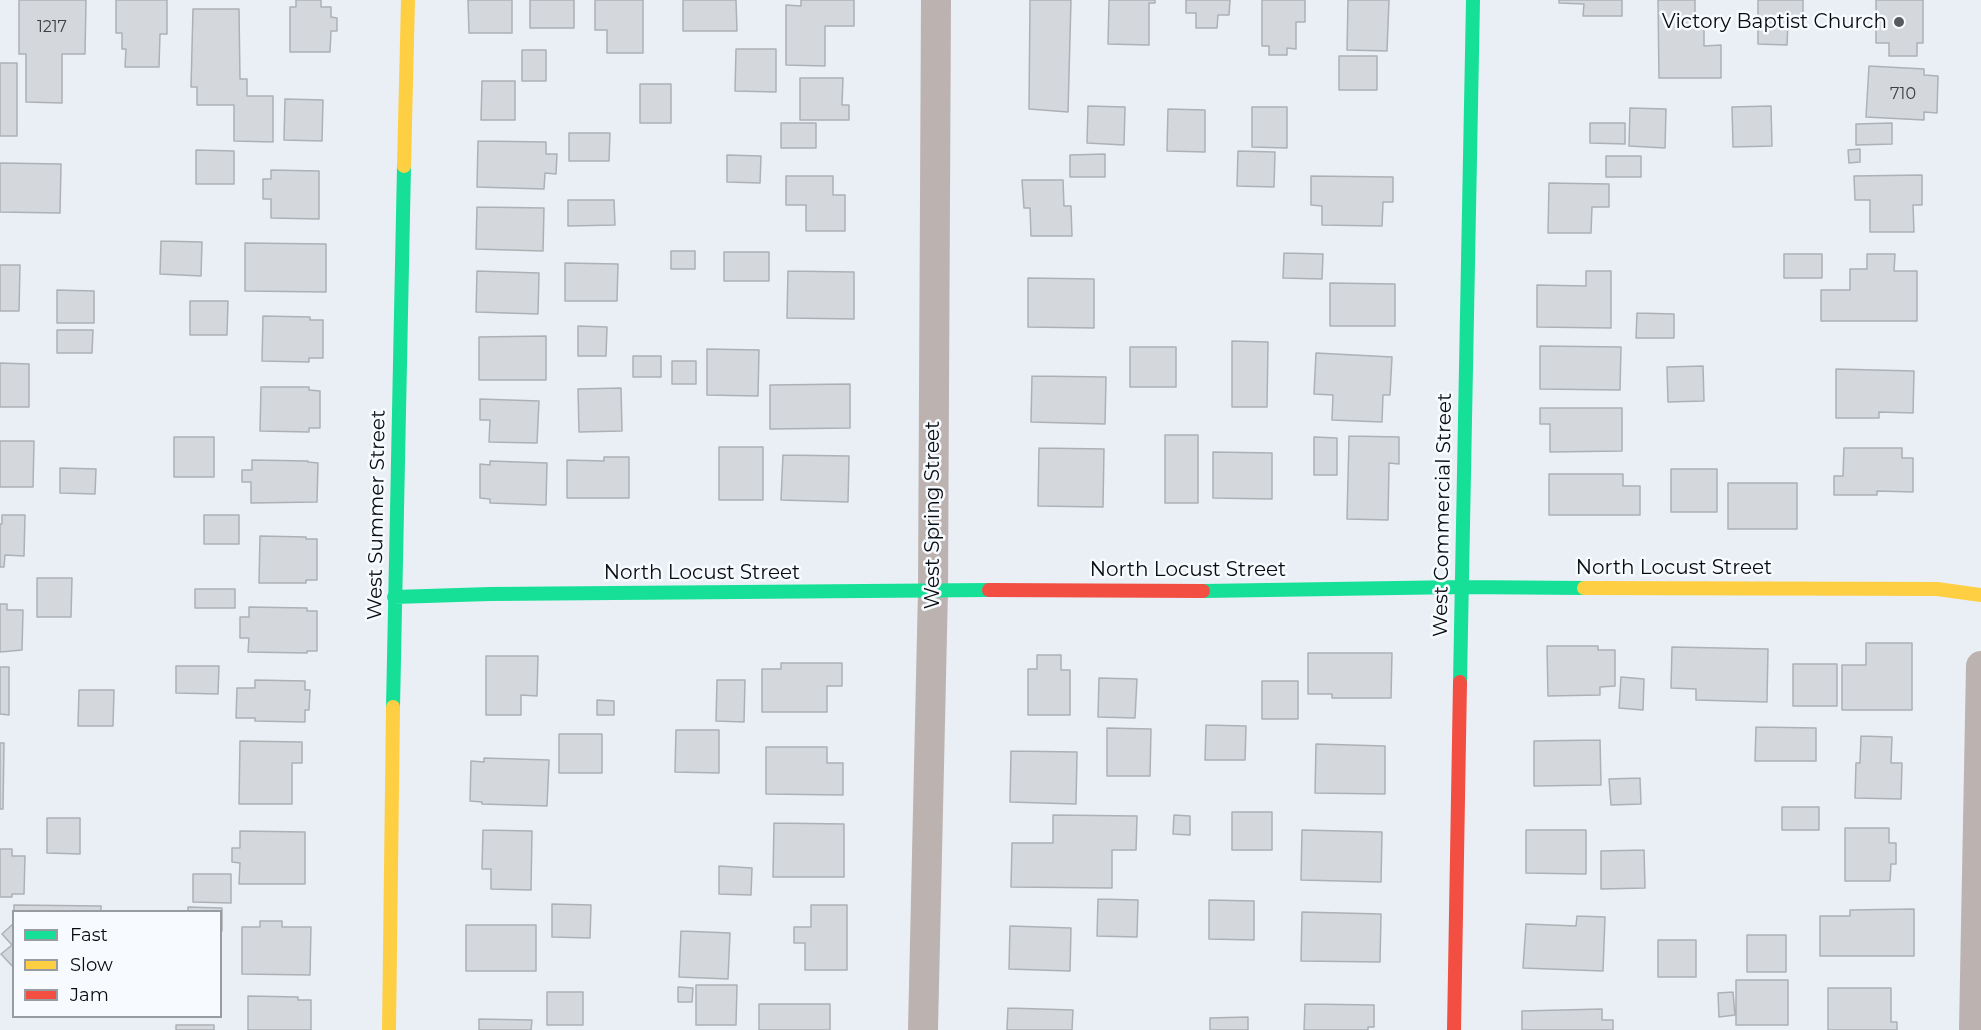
<!DOCTYPE html>
<html>
<head>
<meta charset="utf-8">
<style>
	body { margin:0 }
	#map { position:relative; width:1981px; height:1030px; overflow:hidden; background:#e9eff4; font-family:Montserrat,sans-serif }
	canvas { display:block }
	.legend { position:absolute; left:12px; top:910px; width:210px; height:108px; box-sizing:border-box; background:#f7fbff; border:2px solid #989b9f; margin:0; padding:8px 10px; list-style:none; font-size:18px; color:#090c0f }
	.legend li { display:flex; align-items:center; gap:12px; height:30px }
	.legend b { width:30px; border:2px solid #989b9f }
</style>
</head>
<body>
<div id="map">
<canvas width="1981" height="1030"></canvas>
<ul class="legend">
<li><b style="height:8px;background:#16e098"></b>Fast</li>
<li><b style="height:8px;background:#ffcf43"></b>Slow</li>
<li><b style="height:8px;background:#f24e42"></b>Jam</li>
</ul>
</div>
<script>
const c = document.querySelector('canvas').getContext('2d');
c.lineJoin = 'round';
function paint(path, color) {
  c.fillStyle = color;
  c.fill(path, 'evenodd');
}
function shape(rows) {
  const path = new Path2D();
  for (const r of rows) {
    path.moveTo(r[0], r[1]);
    for (let i = 2; i < r.length; i += 2) path.lineTo(r[i], r[i + 1]);
  }
  return path;
}
function stroke(path, color, width, dash) {
  c.strokeStyle = color;
  c.lineWidth = width;
  c.lineCap = dash ? 'butt' : 'round';
  c.setLineDash(dash || []);
  c.stroke(path);
}
function write(font, color, halo, rows, align = 'center') {
  c.font = font + ' Montserrat,sans-serif';
  c.lineWidth = 5;
  c.setLineDash([]);
  c.textBaseline = 'middle';
  c.strokeStyle = halo;
  c.fillStyle = color;
  for (const [text, x, y, turn = 0] of rows) {
    c.save();
    c.translate(x, y);
    c.rotate((+turn || 0) * Math.PI / 180);
    c.textAlign = isNaN(turn) ? turn : align;
    if (halo) c.strokeText(text, 0, 0);
    c.fillText(text, 0, 0);
    c.restore();
  }
}
const building = shape([
	[19,0,86,0,85,54,62,54,62,103,26,102,26,54,19,54,19,0],
	[116,0,167,0,167,34,160,34,159,67,125,67,126,49,122,49,122,33,116,33,116,0],
	[296,0,321,0,321,7,331,7,331,17,337,18,337,31,331,31,330,52,290,52,290,7,296,7,296,0],
	[468,0,512,0,512,33,469,33,468,0],
	[530,0,574,0,574,28,530,28,530,0],
	[595,0,643,0,643,53,607,53,607,30,595,30,595,0],
	[683,0,736,0,737,31,683,31,683,0],
	[801,0,854,0,854,26,825,26,825,66,786,65,786,5,801,6,801,0],
	[1030,0,1071,0,1068,112,1029,109,1030,0],
	[1109,0,1155,0,1155,3,1149,3,1149,45,1108,44,1109,0],
	[1186,0,1230,0,1229,15,1218,15,1217,28,1196,28,1196,13,1186,13,1186,0],
	[1262,0,1305,0,1305,22,1296,22,1296,49,1287,48,1287,55,1269,55,1269,46,1262,46,1262,0],
	[1348,0,1389,0,1387,51,1347,50,1348,0],
	[1559,0,1622,0,1622,16,1583,16,1584,4,1559,3,1559,0],
	[1658,0,1695,0,1695,25,1704,24,1704,46,1721,45,1721,78,1659,78,1658,0],
	[1758,0,1803,0,1803,23,1788,22,1787,45,1758,44,1758,0],
	[1876,0,1923,0,1923,43,1917,43,1917,56,1889,56,1889,43,1876,43,1876,0],
	[193,9,239,9,240,79,247,79,247,96,273,96,273,142,234,141,234,105,197,105,197,87,191,87,193,9],
	[736,49,776,49,776,92,735,91,736,49],
	[522,50,546,50,546,81,522,81,522,50],
	[1339,56,1377,56,1377,90,1339,90,1339,56],
	[0,63,17,63,17,136,0,136,0,63],
	[1869,66,1924,69,1924,75,1938,76,1937,113,1924,112,1924,120,1866,117,1869,66],
	[800,78,843,78,842,105,849,105,849,120,800,120,800,78],
	[482,81,515,81,515,120,481,120,482,81],
	[640,84,671,84,671,123,640,123,640,84],
	[285,99,323,100,322,141,284,140,285,99],
	[1088,106,1125,107,1124,145,1087,143,1088,106],
	[1771,106,1772,146,1733,147,1732,107,1771,106],
	[1252,107,1287,107,1287,148,1252,147,1252,107],
	[1630,108,1666,109,1665,148,1629,146,1630,108],
	[1168,109,1205,110,1205,152,1167,151,1168,109],
	[781,123,816,123,816,148,781,148,781,123],
	[1590,123,1625,123,1625,144,1590,143,1590,123],
	[1892,123,1892,144,1856,145,1856,124,1892,123],
	[569,133,610,133,609,161,569,161,569,133],
	[478,141,546,142,546,154,557,154,556,174,545,173,544,189,477,187,478,141],
	[1860,149,1860,162,1849,163,1848,150,1860,149],
	[196,150,234,151,234,184,196,184,196,150],
	[1238,151,1275,152,1274,187,1237,186,1238,151],
	[1105,154,1105,177,1070,177,1070,155,1105,154],
	[727,155,761,156,760,183,727,182,727,155],
	[1606,156,1641,156,1641,177,1606,177,1606,156],
	[0,163,61,164,60,213,0,212,0,163],
	[271,170,319,171,319,219,271,218,271,199,263,199,263,179,271,179,271,170],
	[1922,175,1922,205,1913,205,1914,232,1870,232,1870,200,1855,200,1854,176,1922,175],
	[786,176,833,176,833,195,845,195,845,231,806,231,806,205,786,205,786,176],
	[1311,176,1393,177,1393,202,1383,202,1382,226,1322,225,1322,206,1311,205,1311,176],
	[1022,180,1063,180,1064,206,1071,206,1072,236,1031,236,1030,208,1024,208,1022,180],
	[1549,183,1609,184,1609,207,1592,207,1591,233,1548,233,1549,183],
	[568,200,614,200,615,225,568,226,568,200],
	[477,207,544,208,543,251,476,249,477,207],
	[161,241,202,242,201,276,160,274,161,241],
	[245,243,326,244,326,292,245,291,245,243],
	[671,251,695,251,695,269,671,269,671,251],
	[724,252,769,252,769,281,724,281,724,252],
	[1284,253,1323,254,1322,279,1283,278,1284,253],
	[1784,254,1822,254,1822,278,1784,278,1784,254],
	[1867,254,1895,254,1894,271,1917,271,1917,321,1821,321,1821,290,1850,290,1850,269,1867,269,1867,254],
	[565,263,618,264,617,301,565,301,565,263],
	[0,265,20,265,19,311,0,311,0,265],
	[477,271,539,273,538,314,476,312,477,271],
	[788,271,854,272,854,319,787,318,788,271],
	[1586,271,1611,271,1611,328,1537,327,1537,285,1586,286,1586,271],
	[1028,278,1094,279,1094,328,1028,327,1028,278],
	[1330,283,1395,284,1395,326,1330,326,1330,283],
	[57,290,94,291,94,323,57,323,57,290],
	[190,301,228,301,227,335,190,335,190,301],
	[1637,313,1674,314,1674,338,1636,338,1637,313],
	[263,316,310,317,310,320,323,320,323,358,309,358,309,362,262,361,263,316],
	[578,326,607,327,606,356,578,356,578,326],
	[57,330,93,330,92,353,57,353,57,330],
	[546,336,546,380,479,380,479,337,546,336],
	[1232,341,1268,342,1267,407,1232,407,1232,341],
	[1540,346,1621,347,1620,390,1540,389,1540,346],
	[1130,347,1176,347,1176,387,1130,387,1130,347],
	[707,349,759,350,758,396,707,395,707,349],
	[1316,353,1392,357,1390,395,1383,395,1382,422,1332,420,1333,395,1314,394,1316,353],
	[633,356,661,356,661,377,633,377,633,356],
	[672,361,696,361,696,384,672,384,672,361],
	[0,363,29,364,29,407,0,407,0,363],
	[1703,366,1704,401,1668,402,1667,367,1703,366],
	[1836,369,1914,371,1913,413,1879,412,1879,418,1836,418,1836,369],
	[1032,376,1106,377,1105,424,1031,422,1032,376],
	[850,384,850,428,770,429,770,385,850,384],
	[261,387,309,387,309,390,320,391,320,428,309,428,309,432,260,431,261,387],
	[621,388,622,431,579,432,578,389,621,388],
	[480,399,539,401,537,443,489,442,490,420,480,420,480,399],
	[1540,408,1622,408,1622,451,1550,452,1550,424,1540,424,1540,408],
	[1165,435,1198,435,1198,503,1165,503,1165,435],
	[1349,436,1399,437,1399,464,1389,463,1388,520,1347,519,1349,436],
	[174,437,214,437,214,477,174,477,174,437],
	[1314,437,1337,438,1337,475,1314,475,1314,437],
	[0,441,34,441,33,487,0,487,0,441],
	[719,447,763,447,763,500,719,500,719,447],
	[1039,448,1104,449,1103,507,1038,506,1039,448],
	[1844,448,1902,448,1902,458,1913,458,1913,492,1877,491,1877,495,1834,495,1834,476,1843,476,1844,448],
	[1213,452,1272,453,1272,499,1213,498,1213,452],
	[783,455,849,456,848,502,781,500,783,455],
	[604,457,629,457,629,498,567,498,567,460,604,461,604,457],
	[252,460,308,461,308,462,318,463,317,502,251,503,251,482,242,482,242,470,252,470,252,460],
	[490,461,547,463,546,505,490,503,490,499,480,498,480,464,490,465,490,461],
	[60,468,96,469,95,494,60,493,60,468],
	[1671,469,1717,469,1717,512,1671,512,1671,469],
	[1549,474,1623,474,1623,486,1640,486,1640,515,1549,515,1549,474],
	[1728,483,1797,483,1797,529,1728,529,1728,483],
	[2,515,25,515,24,556,5,555,4,567,0,567,0,524,2,524,2,515],
	[204,515,239,515,239,544,204,544,204,515],
	[260,536,306,537,306,539,317,539,317,580,306,580,306,583,259,583,260,536],
	[37,578,72,578,71,617,37,617,37,578],
	[195,589,235,589,235,608,195,608,195,589],
	[0,604,7,604,7,610,23,610,22,650,0,652,0,604],
	[249,607,307,608,307,611,317,611,317,651,307,651,307,653,248,652,249,638,240,638,240,617,249,617,249,607],
	[1866,643,1912,643,1912,710,1842,710,1842,665,1866,665,1866,643],
	[1547,646,1598,646,1598,650,1615,650,1615,686,1600,687,1600,695,1548,696,1547,646],
	[1672,647,1768,649,1767,702,1696,700,1696,689,1671,688,1672,647],
	[1308,653,1392,653,1391,698,1332,698,1332,694,1308,694,1308,653],
	[1037,655,1061,655,1061,670,1070,670,1070,715,1028,715,1028,669,1037,669,1037,655],
	[486,656,538,656,537,696,521,695,521,715,486,715,486,656],
	[781,663,842,663,842,686,827,686,827,712,762,712,762,669,781,669,781,663],
	[1793,664,1837,664,1837,706,1793,706,1793,664],
	[176,666,219,666,218,694,176,693,176,666],
	[0,667,9,667,9,715,0,714,0,667],
	[1621,677,1644,679,1643,710,1619,708,1621,677],
	[1099,678,1137,679,1135,718,1098,717,1099,678],
	[255,680,305,681,305,690,310,690,309,710,305,710,305,722,255,721,255,718,236,718,237,688,255,688,255,680],
	[717,680,745,680,744,722,716,721,717,680],
	[1262,681,1298,681,1298,719,1262,719,1262,681],
	[79,690,114,690,113,726,78,726,79,690],
	[597,700,614,701,614,715,597,715,597,700],
	[1206,725,1246,726,1245,760,1205,760,1206,725],
	[1756,727,1816,728,1816,761,1755,761,1756,727],
	[1107,728,1151,729,1150,776,1107,776,1107,728],
	[676,730,719,730,719,773,675,772,676,730],
	[559,734,602,734,602,773,559,773,559,734],
	[1861,736,1892,737,1891,763,1902,763,1901,799,1855,798,1856,763,1860,763,1861,736],
	[1600,740,1601,785,1534,786,1534,741,1600,740],
	[240,741,302,742,302,763,292,763,292,804,239,804,240,741],
	[0,743,4,743,3,809,0,809,0,743],
	[1316,744,1385,746,1385,794,1315,793,1316,744],
	[766,747,827,747,827,763,843,763,843,795,766,794,766,747],
	[1011,751,1077,752,1076,804,1010,802,1011,751],
	[484,758,549,760,547,806,482,804,482,802,470,801,471,761,484,762,484,758],
	[1640,778,1641,804,1611,805,1609,779,1640,778],
	[1782,807,1819,807,1819,830,1782,830,1782,807],
	[1232,812,1272,812,1272,850,1232,850,1232,812],
	[1053,815,1137,816,1136,850,1112,850,1112,888,1011,887,1012,843,1053,843,1053,815],
	[1174,815,1190,816,1190,835,1173,834,1174,815],
	[47,818,80,818,80,854,47,853,47,818],
	[774,823,844,824,844,877,773,877,774,823],
	[1845,828,1889,828,1889,843,1896,843,1896,864,1891,864,1890,881,1845,881,1845,828],
	[483,830,532,831,531,890,491,889,491,869,482,869,483,830],
	[1302,830,1382,832,1381,882,1301,880,1302,830],
	[1526,830,1586,830,1586,874,1526,873,1526,830],
	[240,831,305,832,305,884,239,884,240,863,232,862,232,848,240,848,240,831],
	[0,849,12,849,12,856,25,856,24,894,12,894,12,897,0,897,0,849],
	[1644,850,1645,888,1601,889,1601,851,1644,850],
	[719,866,752,868,751,895,719,894,719,866],
	[193,874,231,874,231,903,193,902,193,874],
	[1098,899,1138,900,1137,937,1097,936,1098,899],
	[1209,900,1254,901,1254,940,1209,939,1209,900],
	[552,904,591,905,590,938,552,937,552,904],
	[14,905,101,906,101,912,14,912,14,905],
	[811,905,847,905,847,970,805,970,805,943,794,943,794,927,811,927,811,905],
	[188,907,222,908,222,931,220,931,220,912,188,912,188,907],
	[1914,909,1914,956,1820,956,1820,916,1850,916,1850,910,1914,909],
	[1302,912,1381,914,1380,962,1301,961,1302,912],
	[1577,916,1605,917,1603,971,1523,968,1526,924,1576,926,1577,916],
	[260,921,282,921,282,927,311,927,310,975,242,974,242,927,260,927,260,921],
	[14,923,14,985,13,967,1,954,12,945,2,934,14,923],
	[466,925,536,925,536,971,466,971,466,925],
	[1010,926,1071,928,1070,971,1009,969,1010,926],
	[681,931,730,933,728,979,679,977,681,931],
	[1747,935,1786,935,1786,972,1747,972,1747,935],
	[1658,940,1696,940,1696,977,1658,977,1658,940],
	[1736,980,1788,980,1788,1025,1736,1025,1736,980],
	[696,985,737,985,736,1025,696,1025,696,985],
	[678,987,693,988,692,1002,678,1002,678,987],
	[1828,988,1891,988,1891,1022,1897,1022,1897,1030,1828,1030,1828,988],
	[547,992,583,992,583,1025,547,1025,547,992],
	[1733,992,1735,1015,1719,1017,1718,993,1733,992],
	[248,996,298,997,298,1000,311,1000,311,1030,248,1030,248,996],
	[759,1004,830,1004,830,1030,759,1030,759,1004],
	[1305,1004,1374,1005,1374,1027,1368,1027,1368,1030,1304,1030,1305,1004],
	[1008,1008,1073,1010,1072,1030,1007,1030,1008,1008],
	[1602,1009,1602,1020,1613,1020,1613,1030,1522,1030,1522,1011,1602,1009],
	[1248,1017,1248,1030,1210,1030,1210,1018,1248,1017],
	[479,1019,532,1020,531,1030,479,1030,479,1019],
	[176,1025,214,1025,214,1030,176,1030,176,1025]
]);
paint(building, '#d4d8dc');
stroke(building, '#adb1b5', 1.5);
stroke(shape([
	[923,1030,933,590,936,0],
	[1974,1030,1981,666]
]), '#bcb2b0', 30);
stroke(shape([
	[1203,591,1461,587,1584,588],
	[394,597,490,594,989,590],
	[1460,682,1473,0],
	[393,707,404,166]
]), '#16e098', 14);
stroke(shape([
	[404,166,408,0],
	[1584,588,1937,589,1981,595],
	[389,1030,393,707]
]), '#ffcf43', 14);
stroke(shape([
	[989,590,1203,591],
	[1454,1030,1460,682]
]), '#f24e42', 14);
for (const [x, y, r, color] of [
	[1899,22,6,"#575b5f"]
]) {
  const dot = new Path2D();
  dot.arc(x, y, r, 0, 2 * Math.PI);
  c.fillStyle = color;
  c.fill(dot);
  stroke(dot, '#f7fbff', 2);
}
write('16px', '#3c3f42', null, [
	["1217",52,27],
	["710",1903,94]
]);
write('20px', '#090c0f', '#f7fbff', [
	["Victory Baptist Church",1887,22]
], 'right');
write('20px', '#090c0f', '#f7fbff', [
	["West Summer Street",377,515,-89],
	["West Spring Street",933,515,-90],
	["West Commercial Street",1443,515,-89],
	["North Locust Street",1674,568],
	["North Locust Street",1188,570],
	["North Locust Street",702,573]
]);
</script>
</body>
</html>
